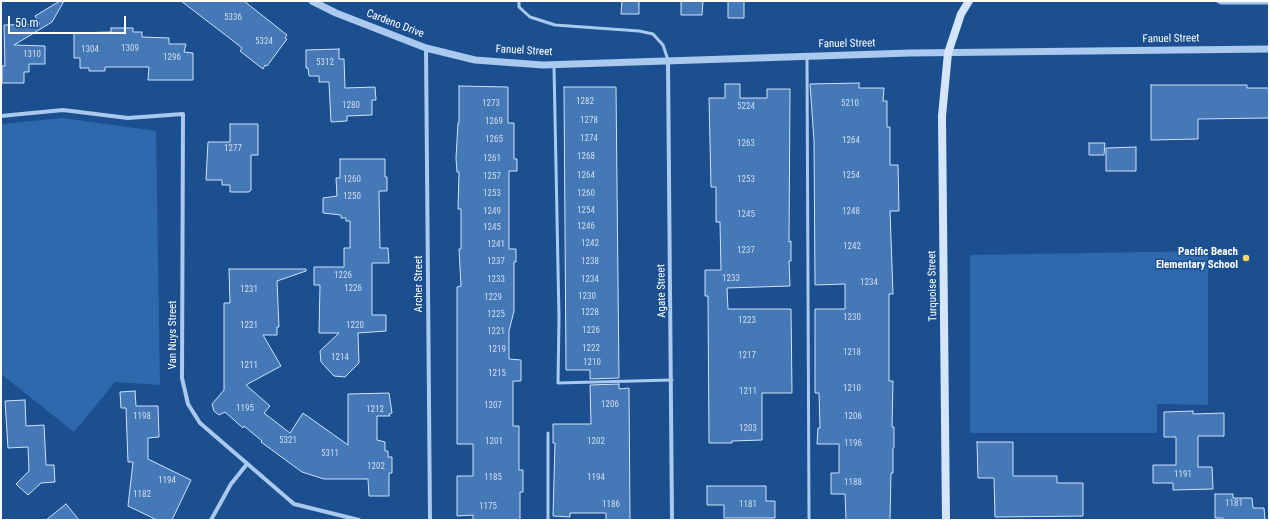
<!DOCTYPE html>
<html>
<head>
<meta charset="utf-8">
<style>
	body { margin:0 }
	#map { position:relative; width:1270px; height:521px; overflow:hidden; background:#1b4f8f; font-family:"Roboto Condensed",sans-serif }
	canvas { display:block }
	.frame { position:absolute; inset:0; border:2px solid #fff; pointer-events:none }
	.scale { position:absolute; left:8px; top:16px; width:118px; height:18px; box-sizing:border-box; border:2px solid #fff; border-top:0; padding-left:5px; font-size:12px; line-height:14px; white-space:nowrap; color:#fff; -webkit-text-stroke:3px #1b4f8f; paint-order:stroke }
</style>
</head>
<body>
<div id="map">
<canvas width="1270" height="521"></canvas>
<div class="frame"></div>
<div class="scale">50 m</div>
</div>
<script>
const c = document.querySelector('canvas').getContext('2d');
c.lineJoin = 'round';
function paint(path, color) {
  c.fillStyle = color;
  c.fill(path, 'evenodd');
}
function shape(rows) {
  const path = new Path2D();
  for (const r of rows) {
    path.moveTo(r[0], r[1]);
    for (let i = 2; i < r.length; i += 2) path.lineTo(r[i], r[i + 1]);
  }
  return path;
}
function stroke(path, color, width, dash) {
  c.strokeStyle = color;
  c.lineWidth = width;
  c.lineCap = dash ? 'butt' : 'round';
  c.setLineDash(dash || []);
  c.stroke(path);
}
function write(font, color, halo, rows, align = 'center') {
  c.font = font + ' "Roboto Condensed",sans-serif';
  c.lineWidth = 3;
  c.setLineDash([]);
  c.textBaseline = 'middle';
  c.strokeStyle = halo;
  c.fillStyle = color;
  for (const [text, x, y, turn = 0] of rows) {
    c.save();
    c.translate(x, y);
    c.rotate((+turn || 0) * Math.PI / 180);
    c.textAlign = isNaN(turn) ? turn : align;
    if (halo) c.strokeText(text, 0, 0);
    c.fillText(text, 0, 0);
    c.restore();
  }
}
paint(shape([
	[63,118,156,131,160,385,115,382,74,432,1,374,1,124],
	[1208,251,1208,405,1157,404,1157,433,970,433,970,255]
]), '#2e69ad');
const building = shape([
	[60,1,64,1,52,22,14,45,45,46,45,64,29,64,29,72,24,72,24,83,2,83,2,66,5,66,4,25,40,24,35,16,60,1],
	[181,1,244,1,287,35,285,38,287,39,267,66,265,65,263,69,240,51,242,48,232,40,181,1],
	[622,1,639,1,639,14,621,14,622,1],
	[681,1,703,1,702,15,681,15,681,1],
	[728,1,744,1,744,18,728,18,728,1],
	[111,28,133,28,133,32,142,32,142,37,169,38,169,44,186,44,184,52,193,53,193,80,148,80,149,67,105,67,105,71,89,71,89,68,80,68,80,58,74,58,74,33,111,32,111,28],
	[339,49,339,59,344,59,345,88,375,87,376,100,372,100,372,115,347,116,347,121,331,122,329,82,319,82,319,76,309,76,308,68,306,68,306,50,339,49],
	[859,83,859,88,884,88,883,101,887,101,887,127,890,127,890,165,898,165,899,211,890,211,893,294,889,294,889,381,893,381,892,427,894,427,894,448,893,448,893,473,891,473,890,520,846,520,845,494,831,494,831,473,839,473,839,444,817,444,818,428,820,428,819,393,815,393,815,309,845,309,845,284,815,285,814,141,810,84,859,83],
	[725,84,740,84,740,98,767,98,767,89,790,89,789,242,791,241,791,261,789,261,790,286,727,288,728,309,791,309,792,393,762,393,762,440,732,441,732,443,709,443,708,296,705,296,705,270,721,270,720,222,716,222,716,187,711,187,709,98,725,98,725,84],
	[1151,85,1247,85,1247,88,1269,88,1269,118,1198,119,1198,139,1151,140,1151,85],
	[459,86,508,87,508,123,514,123,514,159,517,159,517,171,509,171,509,249,516,249,516,262,514,262,514,311,509,331,509,359,521,360,521,381,513,381,513,426,519,426,519,470,523,470,523,492,520,492,520,520,473,520,473,515,457,516,457,476,473,476,473,444,457,444,457,287,461,286,459,249,461,249,461,209,458,209,459,172,457,172,456,158,458,123,459,123,459,86],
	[564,87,616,87,619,378,590,379,590,370,566,370,564,87],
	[230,124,258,124,258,155,251,155,251,190,249,192,230,192,230,185,222,185,222,180,206,180,208,142,230,142,230,124],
	[1089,143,1105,143,1104,155,1089,155,1089,143],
	[1136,147,1136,171,1106,171,1106,148,1136,147],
	[340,159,385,159,385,177,387,177,387,191,379,191,380,248,388,248,389,263,372,263,372,315,386,315,386,331,358,333,359,363,345,377,334,376,321,362,320,351,339,333,319,333,320,285,314,285,314,267,344,267,344,248,350,248,350,221,346,221,346,218,341,218,341,215,323,213,323,198,337,196,336,178,340,178,340,159],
	[229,269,306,269,306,271,277,281,279,327,277,327,277,335,263,335,281,366,246,385,270,406,264,413,290,433,303,413,348,445,348,394,389,393,392,413,389,414,390,416,377,416,377,440,385,442,385,451,388,451,388,457,392,457,392,473,389,473,389,496,369,496,368,479,324,479,302,472,261,442,262,441,244,426,243,428,225,412,219,415,214,411,212,404,224,390,224,303,230,303,229,269],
	[619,384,619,389,629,388,630,520,606,520,606,513,570,513,570,517,553,516,555,443,553,443,553,424,591,424,590,385,619,384],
	[135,391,136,406,158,406,159,437,148,438,148,459,191,480,172,520,157,520,128,506,133,462,128,462,126,408,121,408,120,392,135,391],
	[25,400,26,426,44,425,46,465,54,465,55,482,41,483,28,495,16,484,29,471,28,447,8,448,5,401,25,400],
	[1193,411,1193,414,1224,413,1224,436,1198,436,1198,467,1212,467,1213,489,1173,490,1173,483,1153,483,1153,465,1176,465,1176,437,1164,437,1164,412,1193,411],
	[977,442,1013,442,1013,476,1057,476,1057,483,1083,483,1083,516,995,517,994,478,978,478,977,442],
	[707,486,766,486,766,501,775,501,775,518,724,518,724,505,707,505,707,486],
	[1215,494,1233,494,1233,498,1252,498,1253,508,1264,508,1265,520,1223,520,1223,518,1215,518,1215,494],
	[66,504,79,520,46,520,66,504]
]);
paint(building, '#4478b7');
stroke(building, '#cfe3fa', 1);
stroke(shape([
	[519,1,519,7,530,17,555,25,639,31,653,34,663,45,668,60],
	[1217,1,1221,3,1269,3],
	[807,56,809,520],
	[554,66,559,318,558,383,672,380],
	[548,433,548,520]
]), '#a9c9ee', 3);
stroke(shape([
	[426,48,430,520],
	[668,62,672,520],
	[1,116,63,110,128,118,183,114,182,378,188,404,200,423,294,504,359,520],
	[211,520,231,484,247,464]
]), '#a9c9ee', 4);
stroke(shape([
	[312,1,336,13,426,48,475,60,543,65,910,53,1269,49]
]), '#a9c9ee', 7);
stroke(shape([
	[946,520,942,116,948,53,961,14,969,1]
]), '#d6e6fa', 8);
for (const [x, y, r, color] of [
	[1246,258,4,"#ffd166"]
]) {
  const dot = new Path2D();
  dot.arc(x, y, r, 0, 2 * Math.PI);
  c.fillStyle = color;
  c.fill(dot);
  stroke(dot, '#1b4f8f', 1.5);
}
write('9px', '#d0dded', null, [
	["5336",233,18],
	["5324",264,42],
	["1309",130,49],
	["1304",90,50],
	["1310",32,55],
	["1296",172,58],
	["5312",325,63],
	["1282",585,102],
	["1273",491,104],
	["5210",850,104],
	["1280",351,106],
	["5224",746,107],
	["1278",589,121],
	["1269",494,122],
	["1274",589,139],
	["1265",494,140],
	["1264",851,141],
	["1263",746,144],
	["1277",233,149],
	["1268",586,157],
	["1261",492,159],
	["1264",586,176],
	["1254",851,176],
	["1257",492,177],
	["1260",352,180],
	["1253",746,180],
	["1253",492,194],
	["1260",586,194],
	["1250",352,197],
	["1254",586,211],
	["1249",492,212],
	["1248",851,212],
	["1245",746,215],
	["1246",586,227],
	["1245",492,228],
	["1242",590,244],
	["1241",496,245],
	["1242",852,247],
	["1237",746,251],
	["1237",496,262],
	["1238",590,262],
	["1226",343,276],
	["1233",731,279],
	["1233",496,280],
	["1234",590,280],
	["1234",869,283],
	["1226",353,289],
	["1231",249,290],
	["1230",587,297],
	["1229",493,298],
	["1228",590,313],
	["1225",496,315],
	["1230",852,318],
	["1223",747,321],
	["1221",249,326],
	["1220",355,326],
	["1226",591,331],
	["1221",496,332],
	["1222",591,349],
	["1219",497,350],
	["1218",852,353],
	["1217",747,356],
	["1214",340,358],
	["1210",592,363],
	["1211",249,366],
	["1215",497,374],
	["1210",852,389],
	["1211",748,392],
	["1206",610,405],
	["1207",493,406],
	["1195",245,409],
	["1212",375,410],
	["1198",142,417],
	["1206",853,417],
	["1203",748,429],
	["5321",288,441],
	["1201",494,442],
	["1202",596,442],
	["1196",853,444],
	["5311",330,454],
	["1202",376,467],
	["1191",1183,475],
	["1185",493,478],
	["1194",596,478],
	["1194",167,481],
	["1188",853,483],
	["1182",142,495],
	["1181",1234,504],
	["1186",611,505],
	["1181",748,505],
	["1175",488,507]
]);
write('11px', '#fff', '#1b4f8f', [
	["Cardeno Drive",395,24,21],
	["Fanuel Street",1171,39,-1],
	["Fanuel Street",847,44,-1],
	["Fanuel Street",524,51,3],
	["Archer Street",419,284,-90],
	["Turquoise Street",933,286,-91],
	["Agate Street",662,291,-91],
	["Van Nuys Street",173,335,-90]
]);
write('bold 11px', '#fff', '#1b4f8f', [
	["Pacific Beach",1238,252],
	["Elementary School",1238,265]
], 'right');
</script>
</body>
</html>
